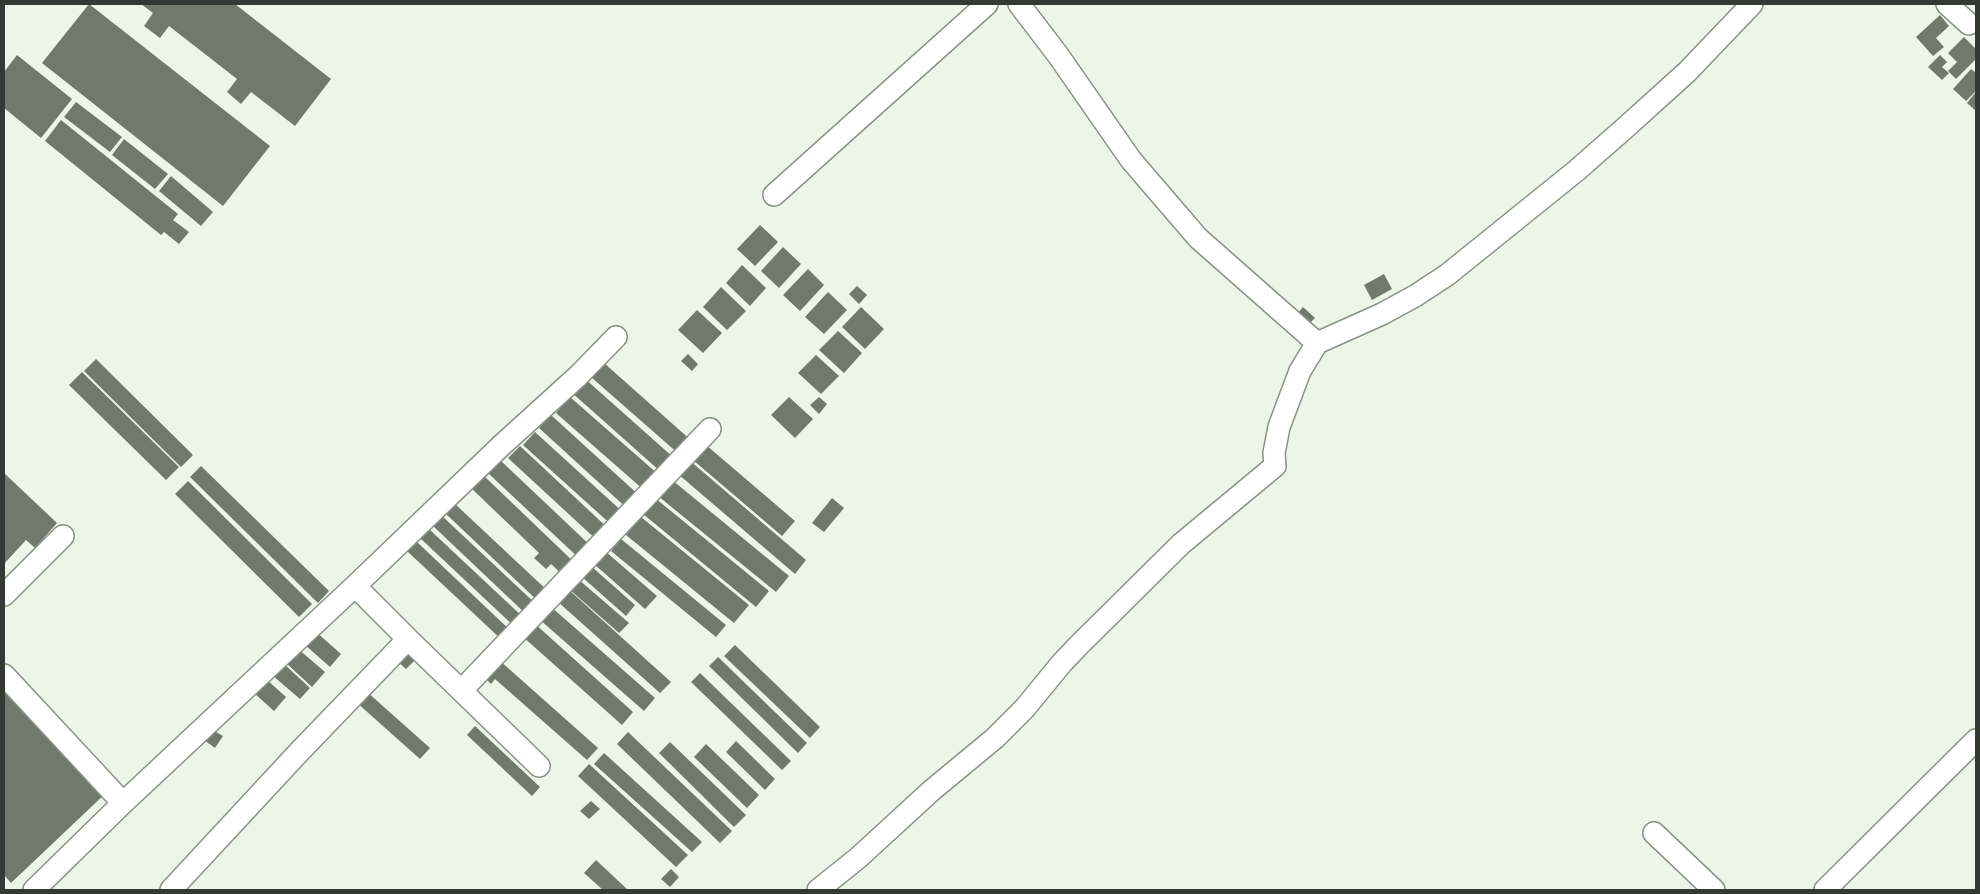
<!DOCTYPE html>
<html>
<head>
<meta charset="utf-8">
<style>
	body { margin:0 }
	#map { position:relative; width:1980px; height:894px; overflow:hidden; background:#edf5e8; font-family:Barlow,sans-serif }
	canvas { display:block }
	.frame { position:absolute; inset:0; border:5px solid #353933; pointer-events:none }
</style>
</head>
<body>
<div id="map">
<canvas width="1980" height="894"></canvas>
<div class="frame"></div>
</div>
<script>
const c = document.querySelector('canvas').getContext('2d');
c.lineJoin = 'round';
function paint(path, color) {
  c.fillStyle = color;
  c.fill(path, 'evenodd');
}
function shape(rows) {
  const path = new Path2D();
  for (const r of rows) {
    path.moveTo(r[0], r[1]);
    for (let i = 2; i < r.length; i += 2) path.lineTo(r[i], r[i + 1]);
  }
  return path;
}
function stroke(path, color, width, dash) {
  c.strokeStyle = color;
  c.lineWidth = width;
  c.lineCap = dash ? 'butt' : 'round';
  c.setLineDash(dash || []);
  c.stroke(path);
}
paint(shape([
	[89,4,270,146,223,206,42,63],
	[141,4,235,4,331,79,295,126,251,92,241,104,227,92,237,79,169,26,160,38,144,26,153,13],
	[1940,15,1949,26,1936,38,1944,47,1933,56,1916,37],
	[1964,37,1976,49,1976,59,1956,79,1948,71,1957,62,1948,53],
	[17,55,72,99,41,138,4,108,4,72],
	[1940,55,1947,62,1942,67,1949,73,1942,80,1928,67],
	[1971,69,1976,73,1976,93,1975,92,1966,101,1953,89],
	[1975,93,1976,95,1976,111,1967,103],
	[76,102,122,137,110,152,64,117],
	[61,120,178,214,173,220,189,232,179,244,164,232,161,235,45,141],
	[124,139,168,174,155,189,112,155],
	[171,176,213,212,201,226,159,191],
	[760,225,778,242,755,266,737,249],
	[783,247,801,264,779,288,761,271],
	[742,265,766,288,750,306,726,283],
	[808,269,824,285,800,311,783,295],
	[1384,274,1392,289,1372,300,1364,285],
	[857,286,867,295,859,304,849,294],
	[721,287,746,311,727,330,703,307],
	[828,292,847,310,824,334,805,317],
	[861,307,884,329,865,349,842,327],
	[1303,307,1315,318,1307,326,1296,315],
	[697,310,722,333,703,353,678,330],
	[838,331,862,353,844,373,819,350],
	[688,354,698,364,692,371,681,361],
	[816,355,839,376,821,394,798,373],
	[96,359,193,455,181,467,84,371],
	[604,363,693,442,680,455,591,377],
	[82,372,179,467,166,480,69,385],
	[583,377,674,458,661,472,570,391],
	[570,397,659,475,645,491,556,413],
	[789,397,813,419,795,438,771,415],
	[819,397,827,404,819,414,810,405],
	[551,415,642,498,630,511,539,428],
	[535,432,626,515,615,528,523,445],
	[706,445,795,521,782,536,693,460],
	[520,446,611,531,600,543,508,458],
	[500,460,593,548,582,561,488,473],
	[689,460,806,560,795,574,678,474],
	[201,466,329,591,318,603,190,477],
	[4,473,57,523,35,548,26,540,4,564],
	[482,474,578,566,566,578,551,564,546,569,534,558,539,553,470,487],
	[672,480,789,576,776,592,658,496],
	[188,481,312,604,299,617,175,494],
	[655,498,769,591,756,607,643,514],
	[832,498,844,508,824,532,812,523],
	[454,503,550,593,540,603,445,513],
	[441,515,537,605,527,615,432,525],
	[641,517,749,605,734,623,626,535],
	[429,529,525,619,516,628,420,538],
	[621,539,726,625,716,637,611,551],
	[417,542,512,632,503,641,407,551],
	[605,551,657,596,645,609,594,564],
	[591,566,635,605,626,616,582,577],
	[578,579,629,623,619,633,569,589],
	[568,589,671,682,660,693,557,601],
	[550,606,655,698,644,711,539,619],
	[534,623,633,712,622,725,522,636],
	[315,631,341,654,330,667,304,644],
	[735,645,820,727,810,738,724,656],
	[297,648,325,672,312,687,285,662],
	[405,648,416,659,406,669,395,659],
	[718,657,807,743,798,753,709,666],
	[499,660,598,748,587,760,495,679,491,684,486,679],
	[283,663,310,688,300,699,272,675],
	[700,673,791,761,782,770,691,682],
	[266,679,286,697,274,711,254,693],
	[4,684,107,792,11,883,4,875],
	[366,691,430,748,420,759,356,702],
	[475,726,540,787,532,796,467,735],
	[211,729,223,736,215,748,204,740],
	[628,732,732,831,720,843,617,744],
	[736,741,775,779,765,790,726,752],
	[670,742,746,815,734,827,659,753],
	[706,744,759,795,747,808,694,757],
	[604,753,702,842,692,852,594,764],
	[589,764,688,855,676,867,578,776],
	[591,801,600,809,589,819,580,811],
	[596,860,628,890,603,890,584,873],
	[671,869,679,877,670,887,661,879]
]), '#71786c');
const minor = shape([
	[1019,4,1058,55,1131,160,1198,238,1317,343],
	[1947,4,1969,24],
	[774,195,987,4],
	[355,586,408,639],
	[4,595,63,536],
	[4,675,123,803],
	[462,690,710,429],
	[1654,833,1714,890],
	[34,890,123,803,355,586,503,444,578,376,616,337],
	[171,890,300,751,408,639,539,766],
	[818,890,858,858,931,791,995,738,1025,708,1061,664,1078,646,1181,544,1275,466,1274,453,1279,427,1300,371,1317,343,1382,314,1415,296,1447,275,1576,171,1625,128,1687,72,1752,4],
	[1825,890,1976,740]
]);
stroke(minor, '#8a9185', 24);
stroke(minor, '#fff', 21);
</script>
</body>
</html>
